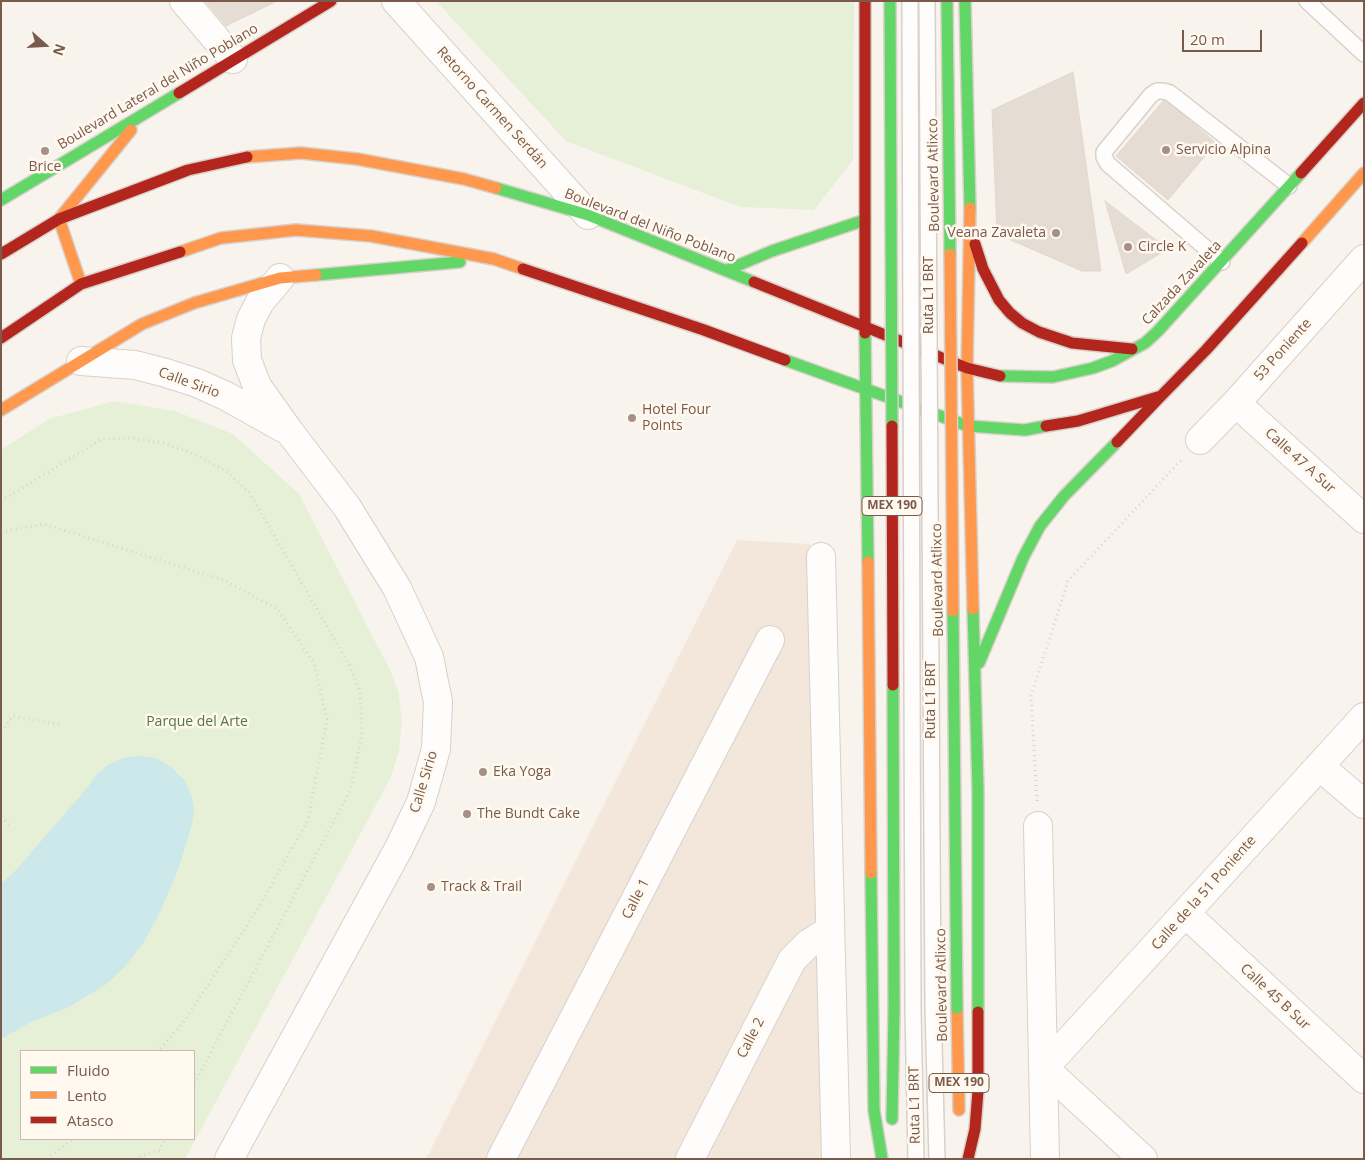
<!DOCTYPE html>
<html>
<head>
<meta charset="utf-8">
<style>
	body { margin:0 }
	#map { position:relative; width:1365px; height:1160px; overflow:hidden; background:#f8f4ed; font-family:"Open Sans",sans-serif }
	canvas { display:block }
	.frame { position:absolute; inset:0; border:2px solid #7a5a4a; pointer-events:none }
	.legend { position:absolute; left:20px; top:1050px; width:175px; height:90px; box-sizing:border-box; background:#fff9f0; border:1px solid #cab9ae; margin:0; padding:6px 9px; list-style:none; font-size:15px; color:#7a5a4a }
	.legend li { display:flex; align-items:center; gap:10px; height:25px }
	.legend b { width:25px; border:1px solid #cab9ae }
	.north { position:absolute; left:20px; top:20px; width:50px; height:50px; -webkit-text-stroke:4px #fff9f0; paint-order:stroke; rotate:109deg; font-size:14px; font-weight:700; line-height:20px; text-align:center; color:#7a5a4a }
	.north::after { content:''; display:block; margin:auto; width:18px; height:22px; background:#7a5a4a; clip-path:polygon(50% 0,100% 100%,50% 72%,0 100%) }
	.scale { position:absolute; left:1182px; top:30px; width:80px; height:22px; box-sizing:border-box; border:2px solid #7a5a4a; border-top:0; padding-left:6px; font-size:15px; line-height:18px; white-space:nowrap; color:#7a5a4a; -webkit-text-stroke:4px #fff9f0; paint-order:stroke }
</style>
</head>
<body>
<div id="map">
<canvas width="1365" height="1160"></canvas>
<div class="frame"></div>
<ul class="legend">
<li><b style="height:6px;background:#63d668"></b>Fluido</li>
<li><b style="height:6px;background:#ff974d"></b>Lento</li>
<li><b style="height:6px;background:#b3261e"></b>Atasco</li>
</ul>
<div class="north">N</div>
<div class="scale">20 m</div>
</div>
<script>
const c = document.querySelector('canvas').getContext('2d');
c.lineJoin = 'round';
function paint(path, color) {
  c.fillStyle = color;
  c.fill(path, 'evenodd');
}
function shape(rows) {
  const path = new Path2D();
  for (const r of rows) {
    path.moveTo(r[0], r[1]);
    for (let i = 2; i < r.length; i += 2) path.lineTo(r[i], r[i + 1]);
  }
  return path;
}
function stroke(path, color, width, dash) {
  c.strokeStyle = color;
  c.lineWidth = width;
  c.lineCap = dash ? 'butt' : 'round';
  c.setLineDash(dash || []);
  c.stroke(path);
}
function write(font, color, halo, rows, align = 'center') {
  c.font = font + ' "Open Sans",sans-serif';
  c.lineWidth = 5;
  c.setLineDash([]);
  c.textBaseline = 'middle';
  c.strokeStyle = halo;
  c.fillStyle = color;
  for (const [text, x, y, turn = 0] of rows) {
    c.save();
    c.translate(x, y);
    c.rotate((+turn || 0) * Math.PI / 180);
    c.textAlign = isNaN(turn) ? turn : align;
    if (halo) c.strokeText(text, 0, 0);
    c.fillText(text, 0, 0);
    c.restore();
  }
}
paint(shape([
	[737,540,810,544,829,1159,426,1159]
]), '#f2e7da');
paint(shape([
	[436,1,854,1,853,160,814,210,740,207,566,141],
	[114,401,175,411,233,434,299,494,390,670,398,691,402,720,399,751,391,777,185,1159,1,1159,1,450,49,419],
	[21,1051,194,1051,194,1139,21,1139]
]), '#e5f0d7');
paint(shape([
	[139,756,156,758,172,768,185,781,192,798,194,811,192,824,179,867,160,912,144,942,123,969,105,985,69,1007,29,1023,1,1039,1,884,16,870,88,787,96,775,108,765,123,758]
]), '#cde8ea');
const building = shape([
	[205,1,277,1,226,26,205,1],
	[1073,72,1101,271,1082,271,997,234,992,110,1073,72],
	[1165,99,1216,143,1168,200,1116,156,1165,99],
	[1105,201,1168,249,1126,274,1105,201]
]);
paint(building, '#e5dcd4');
stroke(building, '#e2d7cf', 1);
const lane = shape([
	[1307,1,1364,54],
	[1222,262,1108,164,1104,157,1104,152,1151,95,1157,91,1163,91,1170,93,1289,186],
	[933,1006,937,1159],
	[913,1009,916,1159]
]);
const street = shape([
	[184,1,233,59],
	[396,1,588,215],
	[81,361,135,365,166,373,197,383,226,396,283,428],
	[1236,403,1364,519],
	[1200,440,1236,403,1364,259],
	[821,557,836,1159],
	[1319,766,1364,804],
	[1038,826,1045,1159],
	[1186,914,1364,1079],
	[229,1159,399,848,421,802,436,749,438,702,429,657,397,588,347,507,289,431,257,386,247,360,246,338,251,319,260,302,280,278],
	[501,1159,770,640],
	[690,1159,792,960,808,944,829,931],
	[1143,1159,1044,1068,1364,717]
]);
const fast = shape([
	[965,1,970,208],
	[496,188,588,215,754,282],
	[1,200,179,93],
	[727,270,772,251,865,220],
	[316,275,460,262],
	[865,333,868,562],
	[785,360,968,426,1025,430,1046,426],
	[1000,376,1053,377,1093,368,1112,361,1145,343,1158,331,1301,173],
	[973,609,978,791,978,1012],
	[979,663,1023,558,1040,526,1064,496,1117,442],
	[871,873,874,1110,882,1159],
	[892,1119,894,1011]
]);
const slow = shape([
	[247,157,301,153,357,159,464,179,496,188],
	[970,208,967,368,973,609],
	[1302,243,1364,173],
	[180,252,221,238,296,230,371,236,494,259,523,269],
	[81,284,59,219,131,130],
	[1,410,142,324,194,303,280,278,316,275],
	[868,562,871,873],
	[957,1008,959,1110]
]);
const jam = shape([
	[865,1,865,333],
	[179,93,331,1],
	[1301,173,1364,103],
	[975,244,983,269,999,300,1010,313,1022,323,1039,332,1072,343,1132,349],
	[1,254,59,219,188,170,247,157],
	[523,269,704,330,785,360],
	[754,282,967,368,1000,376],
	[1,338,81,284,180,252],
	[1046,426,1078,421,1161,396,1206,350,1302,243],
	[1117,442,1161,396],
	[968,1159,975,1129,978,1091,978,1012]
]);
stroke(lane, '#d8d0ca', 18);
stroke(street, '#d8d0ca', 30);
stroke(fast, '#d8d0c9', 14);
stroke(slow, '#d8d0c9', 14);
stroke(jam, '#d8d0c9', 14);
stroke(shape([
	[1,501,102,439,132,438,164,443,201,457,227,472,249,492,350,666,360,692,362,735,350,791,194,1084],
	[1,532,44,524,226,581,277,609,314,663,327,719,308,820,257,910,183,1023,158,1051],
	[1,731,13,716,59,725],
	[1037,801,1031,696,1068,581,1183,458],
	[1,817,10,826],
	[47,1159,73,1139],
	[135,1159,159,1150,165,1139]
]), '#dcd3ce', 3, [1, 4]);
stroke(lane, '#fefdfc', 15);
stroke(street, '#fefdfc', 28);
stroke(fast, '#63d668', 11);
stroke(slow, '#ff974d', 11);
stroke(jam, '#b3261e', 11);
const laneBridge = shape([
	[910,1,913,1009],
	[927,1,933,1006]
]);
const fastBridge = shape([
	[890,1,892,426],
	[947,1,950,254],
	[953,611,957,1008],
	[893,685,894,1011]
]);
const slowBridge = shape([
	[950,254,953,611]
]);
const jamBridge = shape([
	[892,426,893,685]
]);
stroke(laneBridge, '#d8d0ca', 18, []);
stroke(fastBridge, '#dad0ca', 14, []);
stroke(slowBridge, '#dad0ca', 14, []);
stroke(jamBridge, '#dad0ca', 14, []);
stroke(laneBridge, '#fefdfc', 15);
stroke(fastBridge, '#63d668', 11);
stroke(slowBridge, '#ff974d', 11);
stroke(jamBridge, '#b3261e', 11);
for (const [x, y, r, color] of [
	[1166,150,5,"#a69083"],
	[45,151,5,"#a69083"],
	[1056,233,5,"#a69083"],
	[1128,247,5,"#a69083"],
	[632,418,5,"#a69083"],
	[483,772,5,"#a69083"],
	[467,814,5,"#a69083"],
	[431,887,5,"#a69083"]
]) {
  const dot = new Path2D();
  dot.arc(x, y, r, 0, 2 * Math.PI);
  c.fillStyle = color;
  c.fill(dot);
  stroke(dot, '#fff9f0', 2);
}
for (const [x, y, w] of [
	[892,506,60],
	[959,1083,60]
]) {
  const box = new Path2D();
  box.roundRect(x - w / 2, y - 9.5, w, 19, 4);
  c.fillStyle = '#fff9f0';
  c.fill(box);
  stroke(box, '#7a5a4a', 1);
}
write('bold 12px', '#7a5a4a', null, [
	["MEX 190",892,506],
	["MEX 190",959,1083]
]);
write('14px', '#7a5a4a', '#fff9f0', [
	["Boulevard Lateral del Niño Poblano",158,87,-31],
	["Retorno Carmen Serdán",492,108,48],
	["Boulevard Atlixco",934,175,-91],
	["Boulevard del Niño Poblano",650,226,21],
	["Calzada Zavaleta",1182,283,-47],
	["Ruta L1 BRT",929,295,-90],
	["53 Poniente",1283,350,-48],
	["Calle Sirio",189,383,20],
	["Calle 47 A Sur",1300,461,42],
	["Boulevard Atlixco",938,580,-91],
	["Ruta L1 BRT",931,700,-90],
	["Calle Sirio",424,782,-73],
	["Calle de la 51 Poniente",1204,893,-48],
	["Calle 1",636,899,-63],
	["Boulevard Atlixco",942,985,-91],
	["Calle 45 B Sur",1275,997,43],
	["Calle 2",751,1038,-63],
	["Ruta L1 BRT",915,1105,-91]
]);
write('14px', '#7a5a4a', '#fff9f0', [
	["Servicio Alpina",1176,150],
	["Brice",45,167,"center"],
	["Veana Zavaleta",1046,233,"right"],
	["Circle K",1138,247],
	["Hotel Four",642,410],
	["Points",642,426],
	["Eka Yoga",493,772],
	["The Bundt Cake",477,814],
	["Track & Trail",441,887]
], 'left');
write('14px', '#527a3e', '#fff9f0', [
	["Parque del Arte",197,722]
]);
</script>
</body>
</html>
